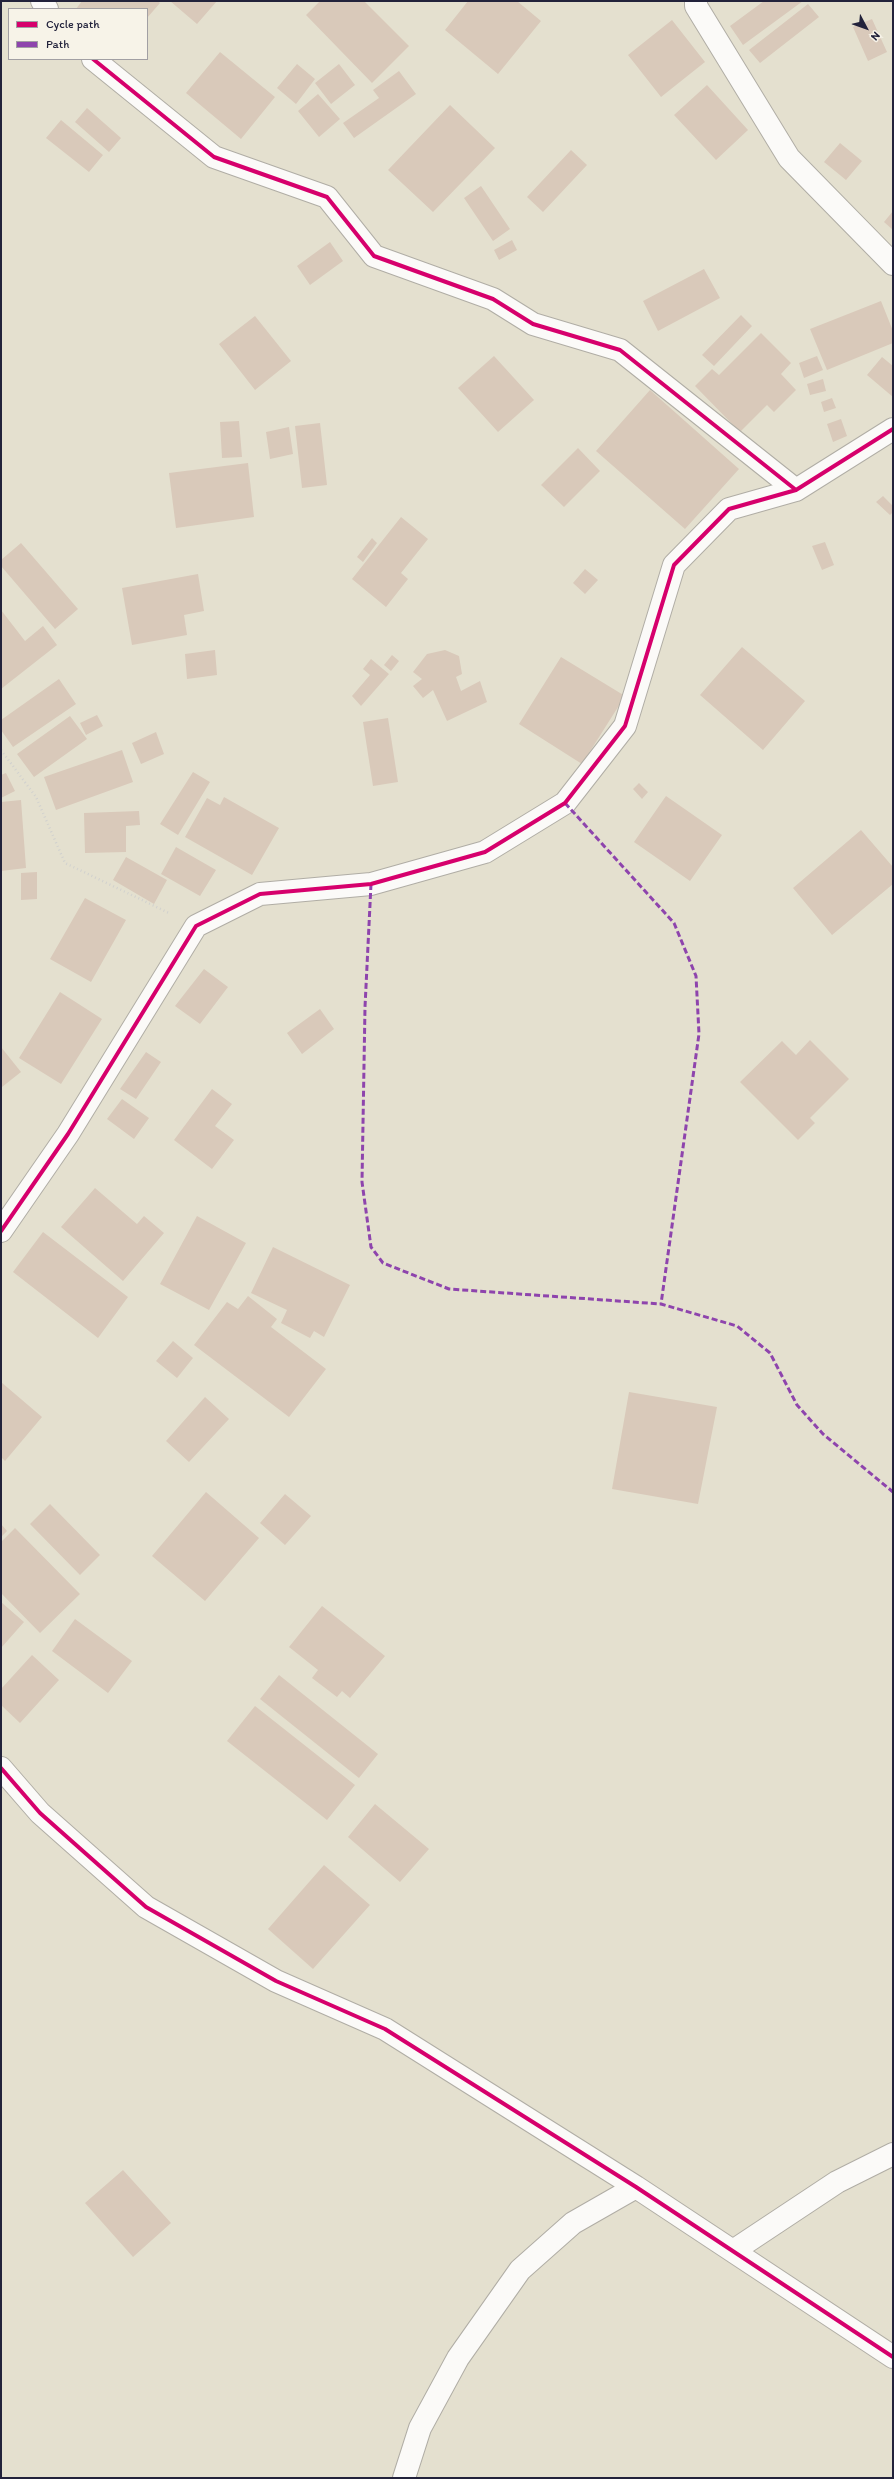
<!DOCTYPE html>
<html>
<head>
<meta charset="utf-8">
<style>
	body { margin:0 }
	#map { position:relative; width:894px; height:2479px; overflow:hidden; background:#e4e0cf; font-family:Itim,sans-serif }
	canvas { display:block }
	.frame { position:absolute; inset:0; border:2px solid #22223b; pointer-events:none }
	.legend { position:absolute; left:8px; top:8px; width:140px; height:52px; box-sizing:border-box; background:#f7f3e8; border:1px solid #a29fa3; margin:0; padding:5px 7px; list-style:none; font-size:12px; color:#22223b }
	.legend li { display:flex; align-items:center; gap:8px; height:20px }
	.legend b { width:20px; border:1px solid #a29fa3 }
	.north { position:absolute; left:846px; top:8px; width:40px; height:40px; -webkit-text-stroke:3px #f7f3e8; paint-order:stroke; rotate:131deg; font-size:11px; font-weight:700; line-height:16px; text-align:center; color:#22223b }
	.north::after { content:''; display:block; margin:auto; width:14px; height:18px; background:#22223b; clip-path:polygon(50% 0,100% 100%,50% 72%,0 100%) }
</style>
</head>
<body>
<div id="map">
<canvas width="894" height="2479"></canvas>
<div class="frame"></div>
<ul class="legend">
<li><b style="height:5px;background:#d6006c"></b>Cycle path</li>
<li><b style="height:5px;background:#8e44ad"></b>Path</li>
</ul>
<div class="north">N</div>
</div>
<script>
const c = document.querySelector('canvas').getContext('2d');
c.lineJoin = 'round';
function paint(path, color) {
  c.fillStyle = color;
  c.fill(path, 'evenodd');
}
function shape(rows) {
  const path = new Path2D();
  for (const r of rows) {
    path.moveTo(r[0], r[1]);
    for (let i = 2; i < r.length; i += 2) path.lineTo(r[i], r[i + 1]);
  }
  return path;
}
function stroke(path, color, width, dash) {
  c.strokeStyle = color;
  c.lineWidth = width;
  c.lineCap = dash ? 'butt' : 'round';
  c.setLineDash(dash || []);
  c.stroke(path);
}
paint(shape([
	[82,1,158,1,160,3,147,18,147,9,76,9],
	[170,1,217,1,197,24],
	[320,1,364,1,409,46,372,83,306,15],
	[468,1,517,1,541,21,498,74,445,30],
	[764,1,803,1,743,45,730,26],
	[808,4,819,17,760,63,749,50],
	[872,19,887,52,868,61,853,27],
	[672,20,705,62,661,97,628,55],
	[220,52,275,97,241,139,186,93],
	[297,64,315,79,296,104,277,88],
	[339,64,355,85,331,104,315,83],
	[399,71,416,94,354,138,343,123,379,98,373,90],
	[707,85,748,130,716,160,674,115],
	[318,94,340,119,319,137,298,111],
	[450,105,495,148,433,212,388,170],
	[87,108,121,138,109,152,75,122],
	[61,120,103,155,89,172,46,138],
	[840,143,862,161,846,180,824,162],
	[571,150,587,165,543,212,527,197],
	[481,186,510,229,493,241,464,198],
	[893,211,893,230,884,222],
	[512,240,517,250,499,260,494,250],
	[330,242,343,261,310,285,297,266],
	[704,269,720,298,658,331,643,301],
	[881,301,893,331,893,343,827,370,810,329],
	[741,315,752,326,714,366,702,355],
	[255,316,291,361,255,390,219,344],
	[761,333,791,363,781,374,796,390,774,412,767,405,740,432,695,386,712,369,719,375],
	[494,356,534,400,498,432,458,388],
	[817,356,823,370,804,378,799,363],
	[882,357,893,366,893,397,867,375],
	[823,379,826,391,810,395,807,384],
	[650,390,739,469,685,529,596,451],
	[832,398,836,408,824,412,821,402],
	[841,419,847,436,833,442,827,424],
	[239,421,242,457,222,458,220,422],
	[320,423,327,485,302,488,295,426],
	[289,427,293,454,270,459,266,432],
	[578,448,600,471,564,507,541,485],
	[248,463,254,517,176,528,169,473],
	[883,496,893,506,893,512,890,515,876,502],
	[401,517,428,539,401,573,408,579,386,607,352,579],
	[372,538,377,543,363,562,357,557],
	[825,542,834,565,822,570,812,546],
	[21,543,78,609,55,629,1,566,1,560],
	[585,569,598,580,585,594,573,583],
	[198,574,204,611,184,615,187,635,132,645,122,588],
	[1,610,25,641,43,626,57,645,1,689],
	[742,647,805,701,763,750,700,695],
	[215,650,217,675,187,679,185,654],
	[445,650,459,656,462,674,456,677,461,691,480,681,487,702,447,721,433,690,423,698,413,686,422,679,413,672,427,654],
	[392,655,399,661,391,671,384,665],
	[561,657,625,696,582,764,519,724],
	[371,659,389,674,361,706,352,696,370,675,363,669],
	[59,679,76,704,13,747,1,730,1,720],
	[97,715,103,726,86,735,80,723],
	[70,716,87,739,34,777,17,754],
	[388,718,398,782,373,786,363,722],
	[156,732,164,754,141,764,132,743],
	[122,750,133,782,56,810,44,777],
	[193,772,210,782,178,835,160,824],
	[6,773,15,791,1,798,1,775],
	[639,783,648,792,642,799,633,789],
	[666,796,722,835,690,881,634,842],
	[224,797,279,828,252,875,185,837,207,798,220,805],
	[21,800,26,868,1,871,1,802],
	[139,811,140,825,126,826,126,852,85,853,84,813],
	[861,830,893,867,893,884,832,935,793,888],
	[176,847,216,870,200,896,161,874],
	[126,857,167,880,154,904,113,880],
	[37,872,37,899,21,900,21,873],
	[85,898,126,920,91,982,50,959],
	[204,969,228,987,200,1024,175,1006],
	[60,992,102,1019,61,1084,19,1058],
	[320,1009,334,1029,302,1054,287,1033],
	[810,1040,849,1079,810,1118,815,1123,798,1140,740,1082,782,1041,796,1055],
	[1,1047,21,1072,2,1087,1,1085],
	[146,1052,161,1062,136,1099,120,1089],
	[212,1089,232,1104,215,1126,234,1140,212,1169,174,1140],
	[122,1099,149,1118,134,1139,107,1119],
	[95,1188,137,1224,144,1216,164,1233,123,1281,61,1227],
	[197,1216,246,1243,209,1310,160,1284],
	[43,1232,128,1297,98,1338,13,1272],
	[273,1247,350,1285,324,1337,314,1331,310,1338,281,1323,287,1310,251,1293],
	[248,1296,277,1319,271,1327,326,1369,289,1417,194,1345,227,1302,238,1309],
	[173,1341,193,1358,177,1378,156,1361],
	[1,1382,42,1417,5,1461,1,1457],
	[629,1392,717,1407,698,1504,612,1489],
	[205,1397,229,1419,189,1462,166,1441],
	[206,1492,259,1538,205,1601,152,1556],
	[285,1494,311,1516,285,1545,260,1523],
	[50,1504,100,1555,80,1575,30,1524],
	[1,1524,7,1531,1,1537],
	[15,1528,80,1594,40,1633,1,1593,1,1542],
	[1,1602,24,1622,1,1648],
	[322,1606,385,1656,350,1698,342,1691,337,1697,312,1678,318,1670,289,1647],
	[75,1619,132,1661,108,1693,52,1651],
	[32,1655,59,1680,20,1723,1,1705,1,1689],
	[279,1675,378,1754,359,1778,260,1699],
	[255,1706,355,1785,327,1820,227,1741],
	[375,1804,429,1849,400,1882,348,1837],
	[324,1865,370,1905,313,1969,268,1929],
	[123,2170,171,2223,133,2257,85,2203]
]), '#d9c9ba');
const minor = shape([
	[42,1,47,9],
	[696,1,696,6,789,158,893,264],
	[93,59,214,157,327,197,374,256,493,299,533,324,620,350,796,490],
	[1,1231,68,1134,196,926,260,894,371,884,485,852,565,803,625,726,674,565,729,509,796,490,893,429],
	[1,1768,40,1813,146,1907,276,1981,385,2029,636,2187,893,2357],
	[733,2251,837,2182,893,2154],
	[404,2478,420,2428,458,2358,520,2270,573,2223,636,2187]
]);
stroke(minor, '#b0ada5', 24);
stroke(shape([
	[1,750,36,797,65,863,169,913]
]), '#d1d1ce', 2.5, [1, 3]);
stroke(minor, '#fbfaf8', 22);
stroke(shape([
	[565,803,674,923,696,976,699,1034,661,1304,737,1326,770,1353,797,1405,823,1434,893,1492],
	[371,884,365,1007,362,1182,371,1247,383,1263,449,1289,661,1304]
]), '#8e44ad', 3, [6, 3]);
stroke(shape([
	[93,59,214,157,327,197,374,256,493,299,533,324,620,350,796,490],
	[1,1231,68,1134,196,926,260,894,371,884,485,852,565,803,625,726,674,565,729,509,796,490,893,429],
	[1,1768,40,1813,146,1907,276,1981,385,2029,636,2187,893,2357]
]), '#d6006c', 4);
</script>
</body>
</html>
